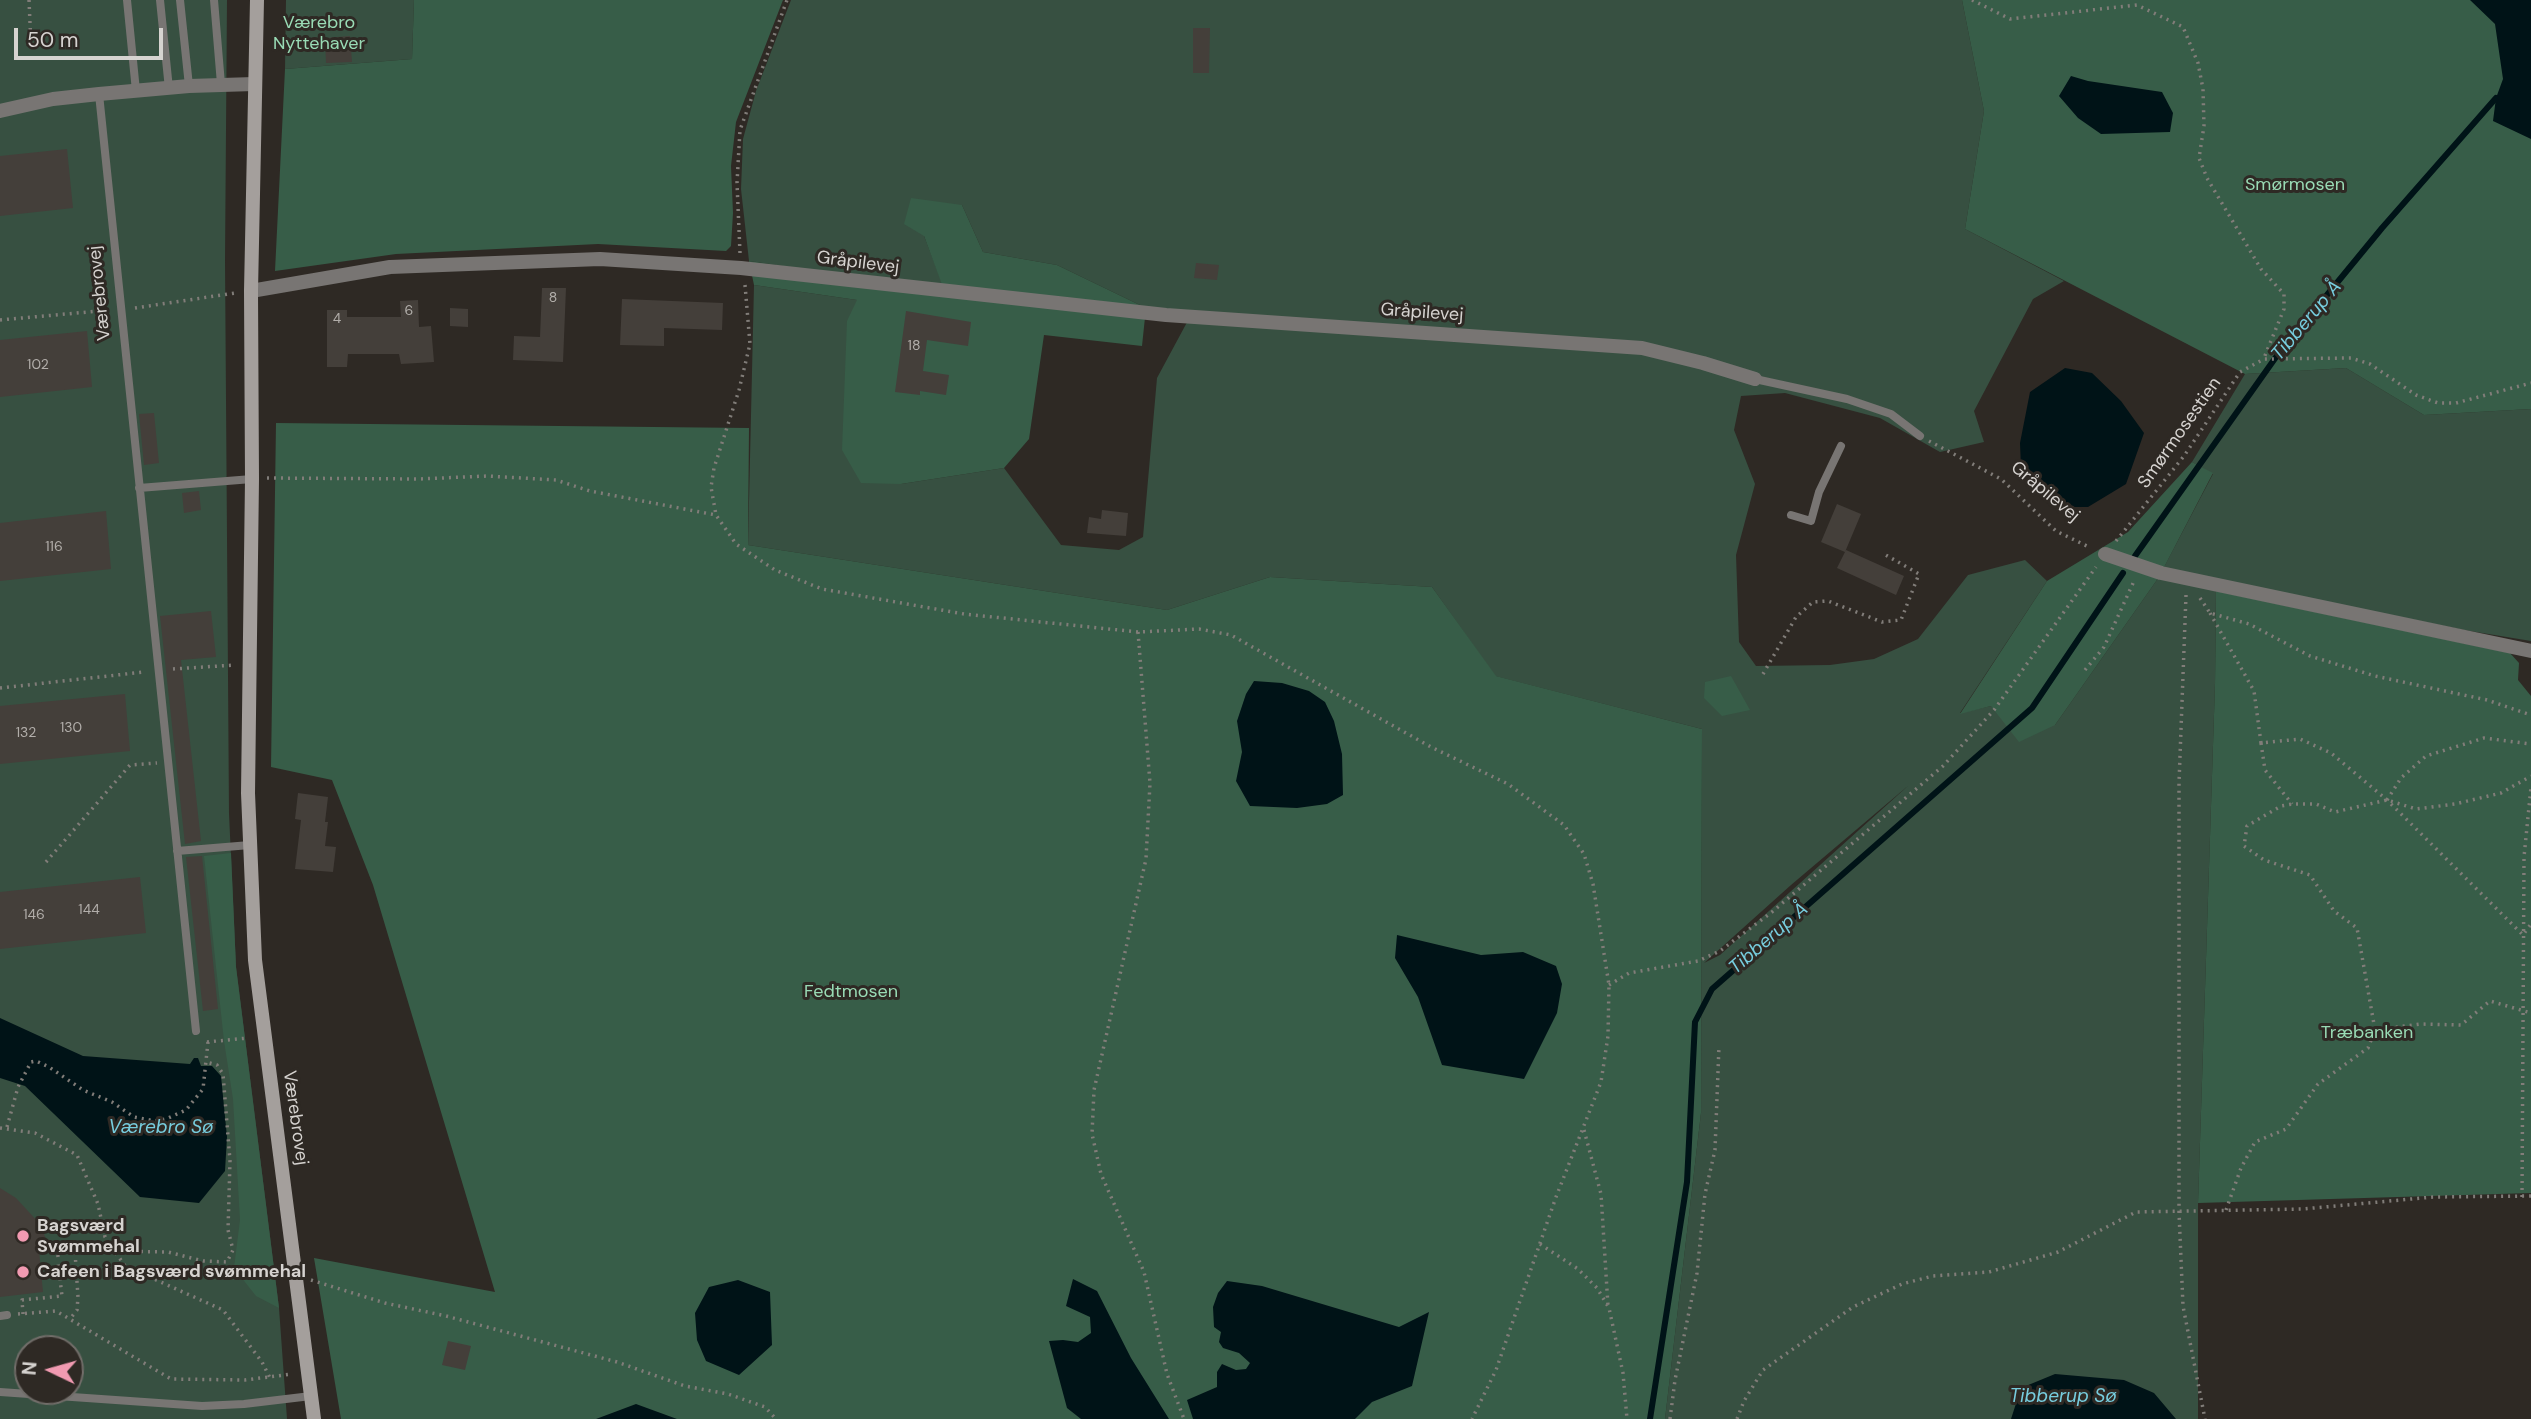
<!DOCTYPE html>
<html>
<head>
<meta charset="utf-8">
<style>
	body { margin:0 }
	#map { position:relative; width:2531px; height:1419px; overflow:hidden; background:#2e2924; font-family:"DM Sans",sans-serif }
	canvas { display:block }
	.north { position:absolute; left:14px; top:1335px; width:70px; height:70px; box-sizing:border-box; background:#2e2924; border:2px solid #716d69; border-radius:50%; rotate:275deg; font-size:19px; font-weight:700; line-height:28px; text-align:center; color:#d6d3d0 }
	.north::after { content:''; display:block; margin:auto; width:24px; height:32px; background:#f19ab1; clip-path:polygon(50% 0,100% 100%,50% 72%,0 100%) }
	.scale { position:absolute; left:14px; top:28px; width:149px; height:32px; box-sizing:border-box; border:4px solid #d6d3d0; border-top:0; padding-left:9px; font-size:21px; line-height:24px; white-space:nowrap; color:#d6d3d0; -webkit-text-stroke:5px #2e2924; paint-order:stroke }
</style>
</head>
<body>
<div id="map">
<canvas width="2531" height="1419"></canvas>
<div class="north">N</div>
<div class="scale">50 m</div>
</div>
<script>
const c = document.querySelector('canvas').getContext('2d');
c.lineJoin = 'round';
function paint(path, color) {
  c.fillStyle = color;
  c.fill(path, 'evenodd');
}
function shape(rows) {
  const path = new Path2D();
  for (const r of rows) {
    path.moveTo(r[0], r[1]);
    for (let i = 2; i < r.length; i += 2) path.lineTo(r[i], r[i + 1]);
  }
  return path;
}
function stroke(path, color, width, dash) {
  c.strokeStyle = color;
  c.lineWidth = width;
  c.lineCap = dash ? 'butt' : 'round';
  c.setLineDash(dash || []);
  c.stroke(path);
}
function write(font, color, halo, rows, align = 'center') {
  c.font = font + ' "DM Sans",sans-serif';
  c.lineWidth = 6;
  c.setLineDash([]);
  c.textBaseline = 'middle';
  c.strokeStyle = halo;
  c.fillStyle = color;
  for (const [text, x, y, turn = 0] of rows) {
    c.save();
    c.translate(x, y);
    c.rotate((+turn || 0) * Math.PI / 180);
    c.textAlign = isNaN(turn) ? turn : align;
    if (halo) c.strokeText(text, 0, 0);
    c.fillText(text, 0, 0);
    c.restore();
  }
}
paint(shape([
	[0,0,227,0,225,261,229,813,236,967,279,1308,287,1419,0,1419],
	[28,1349,70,1349,70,1391,28,1391],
	[286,0,414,0,412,59,285,69],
	[791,0,1962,0,1984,111,1965,229,2064,281,2033,299,1974,411,1984,442,1940,452,1880,418,1785,393,1741,396,1734,430,1755,484,1736,555,1739,642,1756,666,1830,665,1874,659,1918,639,1968,575,2025,560,2047,581,1960,713,1991,706,2055,725,2159,577,2216,591,2215,684,2198,1203,2198,1419,1665,1419,1701,1113,1702,729,1495,676,1432,587,1270,577,1167,610,748,545,754,285,857,300,901,484,1004,468,1061,545,1119,550,1143,537,1157,378,1192,313,1146,308,1057,265,983,252,962,205,924,236,945,290,749,261,741,189,743,139,756,91],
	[1909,785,1720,955,1704,963,1791,885],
	[2346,368,2424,415,2531,409,2531,641,2464,630,2163,569,2213,474,2192,462,2245,374]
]), '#375041');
paint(shape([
	[414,0,783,0,736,122,731,166,733,213,731,246,726,251,598,244,396,254,275,271,285,69,412,59],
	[1962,0,2531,0,2531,409,2424,415,2346,368,2245,374,1965,229,1984,111],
	[911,198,962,205,983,252,1057,265,1146,308,1142,346,1044,335,1029,439,1004,468,901,484,861,483,842,450,847,321,857,300,754,285,749,261,944,290,924,236,904,224],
	[276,423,749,428,748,545,1167,610,1270,577,1432,587,1496,676,1702,729,1701,1113,1665,1419,341,1419,314,1258,495,1292,373,885,332,780,271,767],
	[2192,462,2213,473,2159,577,2055,725,2019,742,1991,706,1960,714,2047,581,2128,532],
	[2216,591,2510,653,2519,663,2518,680,2531,696,2531,1193,2198,1203,2215,684],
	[1731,676,1750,710,1722,716,1704,698,1705,682],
	[231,853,236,967,279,1308,256,1296,234,1268,240,1220,233,1099,224,1041,204,856]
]), '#375d48');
paint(shape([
	[2470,0,2531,0,2531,139,2493,121,2496,98,2503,79,2495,24],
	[2071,76,2088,81,2162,92,2173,113,2170,132,2101,134,2078,118,2059,96],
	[2065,368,2092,373,2121,401,2144,433,2126,484,2088,507,2073,507,2039,491,2021,467,2020,443,2030,392],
	[1254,681,1282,683,1309,691,1325,702,1334,721,1342,754,1343,795,1327,804,1297,808,1250,806,1236,781,1242,752,1237,721,1246,694],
	[1397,935,1481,955,1523,952,1556,966,1562,984,1557,1013,1524,1079,1442,1065,1418,997,1395,958],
	[0,1018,83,1056,190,1064,194,1058,198,1058,201,1066,212,1066,221,1076,227,1137,225,1171,199,1203,140,1197,25,1086,0,1078],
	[1073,1279,1097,1291,1131,1358,1169,1419,1081,1419,1067,1408,1049,1341,1063,1340,1078,1342,1091,1333,1090,1317,1066,1306],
	[738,1280,770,1292,772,1345,739,1375,706,1361,697,1340,695,1313,709,1287],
	[1227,1281,1262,1286,1399,1327,1429,1312,1412,1386,1372,1402,1355,1419,1193,1419,1187,1400,1217,1387,1217,1372,1222,1364,1236,1370,1246,1369,1250,1363,1239,1353,1223,1348,1219,1342,1221,1332,1214,1327,1213,1307,1218,1293],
	[2055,1374,2124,1380,2154,1393,2176,1419,2011,1419,2021,1388],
	[636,1404,677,1419,596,1419]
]), '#001317');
stroke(shape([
	[2135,556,2276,357,2382,228,2496,98],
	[1650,1419,1687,1182,1695,1022,1712,989,2032,708,2123,573]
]), '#001317', 6);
paint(shape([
	[1193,28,1210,28,1209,73,1193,73],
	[350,36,352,62,326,63,325,38],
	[67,149,73,208,0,216,0,156],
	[1196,263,1219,265,1217,280,1194,278],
	[542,288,566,288,563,362,513,360,514,336,540,337],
	[622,299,723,303,722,330,664,328,664,346,620,345],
	[418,300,419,327,431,326,434,362,401,364,399,354,348,354,347,367,327,367,327,310,347,310,347,317,401,317,400,301],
	[450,308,468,309,468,327,450,326],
	[906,311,971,322,968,346,927,340,923,371,949,375,946,395,920,391,920,395,895,392],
	[87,331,92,387,0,397,0,340],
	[154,413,159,463,144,465,139,414],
	[199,491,201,510,184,513,182,493],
	[1837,504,1861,514,1845,552,1821,542],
	[1102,510,1128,513,1126,536,1087,533,1089,517,1101,519],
	[106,511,111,569,0,581,0,523],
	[1846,550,1904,576,1896,595,1837,568],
	[211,611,216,657,181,660,201,841,185,844,160,616],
	[125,694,130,751,0,764,0,706],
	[298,793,328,797,325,822,328,822,325,846,336,847,333,872,295,869,301,820,295,819],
	[202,856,218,1009,203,1011,186,857],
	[140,877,146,933,0,949,0,892],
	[0,1188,16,1198,40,1224,50,1249,39,1250,43,1292,0,1297],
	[448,1341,471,1346,465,1370,442,1365]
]), '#443f3a');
stroke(shape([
	[29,0,31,46],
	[1972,0,2010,19,2137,5,2183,27,2198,63,2203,89,2204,126,2199,158,2207,178,2261,269,2284,294,2284,309,2264,358],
	[740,253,737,183,740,130,787,0],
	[745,285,750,344,739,390,714,468,711,487,716,515,736,544,775,570,822,589,964,614,1138,632,1199,629,1231,635,1431,747,1508,784,1564,825,1584,854,1593,884,1609,985,1608,1036,1601,1082,1556,1197,1496,1370,1472,1419],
	[135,308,235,293],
	[0,320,110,310],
	[1929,441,2001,479,2056,531,2091,548],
	[267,478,419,479,487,476,556,480,590,491,716,515],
	[2116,541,2184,456,2240,372,2264,359,2351,358,2370,364,2416,395,2438,403,2456,403,2531,383],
	[2186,595,2179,783,2179,1212,2183,1306,2205,1419],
	[2200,598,2210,613,2249,624,2310,656,2375,676,2487,700,2531,715],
	[2210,613,2254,691,2261,743,2300,739,2331,753,2387,800,2523,935,2531,924],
	[1138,632,1150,783,1146,859,1094,1090,1092,1134,1101,1174,1144,1272,1167,1374,1184,1419],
	[173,669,235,665],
	[2085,670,2104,647,2134,581],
	[1763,674,1796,617,1813,602,1828,601,1882,622,1901,620,1919,574,1884,554],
	[0,688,144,672],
	[2261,743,2265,770,2292,804],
	[2387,800,2401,778,2426,756,2484,738,2531,744],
	[46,862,130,765,157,763],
	[1609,985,1629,973,1698,961,1720,951,1772,912,1943,766,1994,710,2096,567],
	[2375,1030,2420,1024,2461,1025,2490,1001,2531,1013],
	[207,1042,248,1038],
	[7,1127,18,1087,31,1062,36,1061,49,1067,83,1090,112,1102,134,1117,155,1121,166,1119,186,1110,203,1089,208,1042],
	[0,1128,35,1133,77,1155,98,1204,105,1237,125,1266,223,1310,262,1362,270,1378],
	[1584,1130,1601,1194,1608,1306],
	[2522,1197,2524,857,2531,787],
	[2226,1210,2241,1168,2255,1142,2286,1129,2318,1084,2368,1048,2375,1030,2357,928,2334,911,2310,875,2264,860,2244,846,2247,826,2281,806,2292,804,2316,804,2335,812,2387,800,2416,809,2455,804,2501,793,2531,776],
	[1540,1244,1578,1269,1597,1288,1609,1308,1623,1373,1627,1419],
	[113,1251,168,1252,203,1261,227,1262,233,1250,228,1230,230,1161,223,1074,217,1065,206,1062],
	[58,1257,57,1245,66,1243,75,1252,78,1297,77,1310,70,1319],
	[311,1280,385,1303,446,1316,617,1362,685,1386,728,1394,765,1407,776,1419],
	[18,1314,56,1311,171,1379,245,1380,292,1374],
	[23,1314,22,1300,62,1296,58,1262],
	[1670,1419,1675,1380,1697,1273,1705,1194,1715,1150,1719,1046],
	[1737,1419,1744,1401,1763,1370,1853,1307,1902,1284,1933,1276,1989,1272,2058,1252,2136,1212,2303,1209,2433,1197,2531,1196]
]), '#817d79', 3.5, [2, 5]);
stroke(shape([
	[127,0,136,91],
	[160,0,169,89],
	[180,0,189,86],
	[214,0,221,84],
	[99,94,196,1031],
	[1755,379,1847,399,1891,414,1920,436],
	[139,488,252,479],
	[1791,515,1811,521,1819,492,1841,446],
	[177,851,250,845],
	[0,1316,7,1315],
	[0,1392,202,1406,244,1404,311,1396]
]), '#787573', 8);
stroke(shape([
	[0,111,53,99,99,94,189,86,254,84],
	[251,291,390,267,600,259,741,268,1166,315,1642,348,1703,363,1755,379],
	[2105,554,2161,573,2531,651]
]), '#787573', 14);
stroke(shape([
	[257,0,251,291,252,479,248,793,255,960,314,1419]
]), '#a49f9c', 14);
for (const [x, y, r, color] of [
	[23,1236,7,"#f19ab1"],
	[23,1272,7,"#f19ab1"]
]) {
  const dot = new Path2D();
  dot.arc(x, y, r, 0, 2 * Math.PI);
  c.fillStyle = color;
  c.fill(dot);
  stroke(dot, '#2e2924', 2.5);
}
write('14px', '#b2aeaa', null, [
	["8",553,298],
	["6",409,311],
	["4",337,319],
	["18",914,346],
	["102",38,365],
	["116",54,547],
	["130",71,728],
	["132",26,733],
	["144",89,910],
	["146",34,915]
]);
write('18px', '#99dbb5', '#2e2924', [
	["Værebro",319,23],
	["Nyttehaver",319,44],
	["Smørmosen",2295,185],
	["Fedtmosen",851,992],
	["Træbanken",2367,1033]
]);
write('18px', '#d6d3d0', '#2e2924', [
	["Gråpilevej",858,263,7],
	["Værebrovej",100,293,-96],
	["Gråpilevej",1422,313,4],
	["Smørmosestien",2180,433,-55],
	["Gråpilevej",2045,492,40],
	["Værebrovej",295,1118,82]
]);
write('bold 18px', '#d6d3d0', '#2e2924', [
	["Bagsværd",37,1226],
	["Svømmehal",37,1247],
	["Cafeen i Bagsværd svømmehal",37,1272]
], 'left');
write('italic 19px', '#77cdde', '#2e2924', [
	["Tibberup Å",2307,321,-50],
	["Tibberup Å",1769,939,-41],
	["Værebro Sø",161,1128],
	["Tibberup Sø",2063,1397]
]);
</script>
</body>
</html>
